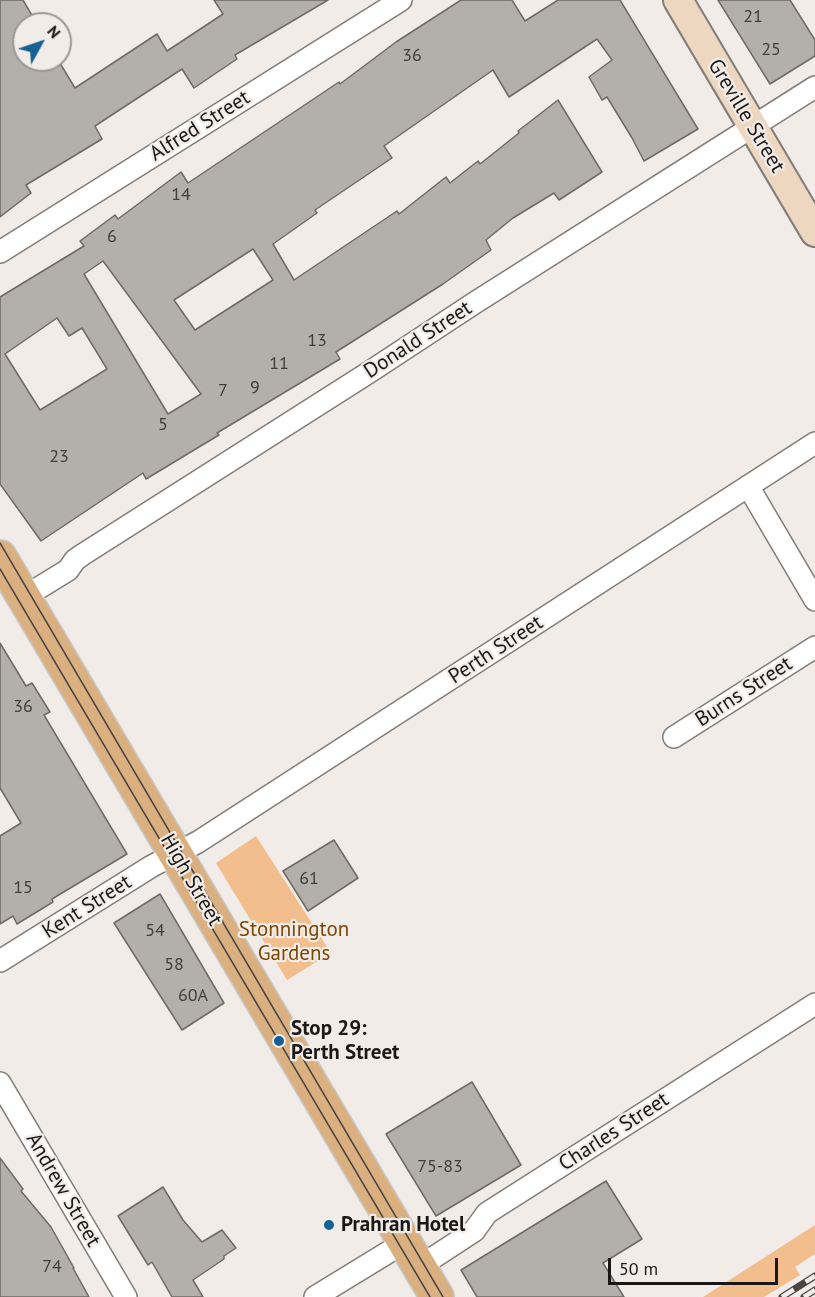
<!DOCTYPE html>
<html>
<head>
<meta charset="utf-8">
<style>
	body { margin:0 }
	#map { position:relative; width:815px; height:1297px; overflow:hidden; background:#f1ece8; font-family:"PT Sans",sans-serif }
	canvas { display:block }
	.north { position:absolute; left:12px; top:12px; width:60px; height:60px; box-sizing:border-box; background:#f1ece8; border:2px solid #9b9794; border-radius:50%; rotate:50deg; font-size:16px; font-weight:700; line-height:24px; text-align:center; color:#1a1816 }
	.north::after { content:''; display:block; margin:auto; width:21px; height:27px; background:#156094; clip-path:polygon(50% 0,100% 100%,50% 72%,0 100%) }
	.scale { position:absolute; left:608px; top:1258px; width:170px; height:27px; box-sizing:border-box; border:3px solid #1a1816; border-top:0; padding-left:8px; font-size:18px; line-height:21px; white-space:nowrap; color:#1a1816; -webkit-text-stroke:4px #f1ece8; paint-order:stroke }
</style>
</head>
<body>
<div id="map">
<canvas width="815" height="1297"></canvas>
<div class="north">N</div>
<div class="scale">50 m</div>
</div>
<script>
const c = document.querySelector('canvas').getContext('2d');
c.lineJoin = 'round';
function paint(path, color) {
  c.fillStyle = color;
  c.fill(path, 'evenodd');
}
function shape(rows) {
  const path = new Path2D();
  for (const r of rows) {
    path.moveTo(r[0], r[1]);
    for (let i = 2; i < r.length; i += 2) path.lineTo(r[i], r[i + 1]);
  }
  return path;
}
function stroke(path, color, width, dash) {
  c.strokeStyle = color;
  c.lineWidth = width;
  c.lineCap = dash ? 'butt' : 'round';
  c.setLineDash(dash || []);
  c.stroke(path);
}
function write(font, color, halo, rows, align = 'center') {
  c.font = font + ' "PT Sans",sans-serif';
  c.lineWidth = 4.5;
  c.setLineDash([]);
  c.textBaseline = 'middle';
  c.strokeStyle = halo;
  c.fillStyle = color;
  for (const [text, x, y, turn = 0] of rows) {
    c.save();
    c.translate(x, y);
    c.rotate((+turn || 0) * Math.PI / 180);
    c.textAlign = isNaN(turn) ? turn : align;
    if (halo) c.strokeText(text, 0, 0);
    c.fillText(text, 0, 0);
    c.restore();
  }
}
paint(shape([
	[256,836,331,953,287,980,216,863],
	[815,1225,815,1254,795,1267,800,1275,764,1297,703,1297]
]), '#f2be8d');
const building = shape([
	[0,0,23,0,37,24,24,24,24,60,58,60,75,88,157,34,167,51,223,14,214,0,328,0,235,55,237,59,194,88,182,69,95,126,102,139,26,185,31,193,0,217,0,0],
	[461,0,512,0,525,21,558,0,620,0,698,129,644,161,632,138,607,97,602,100,589,77,612,60,597,39,509,97,493,70,384,146,392,158,315,210,317,213,273,244,294,280,397,211,399,214,446,177,450,183,478,161,480,164,519,133,518,131,558,100,602,172,559,200,554,193,513,218,486,240,491,250,443,284,336,352,340,359,217,433,219,435,146,479,143,473,41,541,0,484,0,297,84,246,80,241,115,215,118,219,181,172,188,183,339,82,340,84,396,42,461,0],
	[253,249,273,280,195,330,174,300,253,249],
	[103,261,201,394,168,414,84,274,103,261],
	[57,318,69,336,82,328,107,369,40,410,5,354,57,318],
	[718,0,790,0,815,40,815,56,770,84,718,0],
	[0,643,26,686,32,683,50,712,44,715,127,854,52,899,53,902,17,924,13,916,0,924,0,836,21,823,0,788,0,643],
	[334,840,358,878,308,911,283,871,334,840],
	[160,894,224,1003,182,1030,114,923,160,894],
	[472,1082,521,1165,436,1216,386,1134,472,1082],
	[0,1158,23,1189,21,1191,51,1227,74,1268,73,1268,89,1297,0,1297,0,1158],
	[606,1181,642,1239,603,1263,624,1297,477,1297,461,1270,606,1181],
	[163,1187,183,1220,202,1242,222,1230,236,1248,224,1256,224,1259,193,1280,203,1297,172,1297,152,1262,148,1265,118,1216,163,1187]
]);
paint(building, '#b3afaa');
stroke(building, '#6e6a66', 1.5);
const street = shape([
	[0,252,401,0],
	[748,486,815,600],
	[24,597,68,570,75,560,82,555,368,373,476,302,815,87],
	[674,737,815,647],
	[0,961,152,866,198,842,815,443],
	[0,1083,126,1297],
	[419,1267,474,1231,487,1213,815,1004],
	[315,1297,405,1242]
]);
const secondary = shape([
	[678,0,815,232]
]);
const primary = shape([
	[0,557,437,1297]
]);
stroke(street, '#827d79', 24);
stroke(secondary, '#827d79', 32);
stroke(primary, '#c8c8c7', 36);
stroke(street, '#fff', 21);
stroke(secondary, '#edd7c0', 28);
stroke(primary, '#dab081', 33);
stroke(shape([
	[0,543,443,1297],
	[0,569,430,1297]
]), '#484543', 1.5);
const rail = shape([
	[782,1297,815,1276],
	[804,1297,815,1290]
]);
stroke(rail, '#484543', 7);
stroke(rail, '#f1ece8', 4.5, [14]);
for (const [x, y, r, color] of [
	[279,1041,6,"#156094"],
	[329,1225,6,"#156094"]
]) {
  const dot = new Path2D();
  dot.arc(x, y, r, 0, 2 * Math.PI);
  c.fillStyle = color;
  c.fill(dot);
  stroke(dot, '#f1ece8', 2);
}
write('18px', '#403e3b', null, [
	["21",753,17],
	["25",771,50],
	["36",412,56],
	["14",181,195],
	["6",112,237],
	["13",317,341],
	["11",279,364],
	["9",255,388],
	["7",223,391],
	["5",163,425],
	["23",59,457],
	["36",23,707],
	["61",309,879],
	["15",23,888],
	["54",155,931],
	["58",174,965],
	["60A",193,996],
	["75-83",440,1167],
	["74",52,1267]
]);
write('21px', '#1a1816', '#f1ece8', [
	["Greville Street",746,116,59],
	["Alfred Street",200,126,-32],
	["Donald Street",418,340,-33],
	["Perth Street",496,650,-33],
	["Burns Street",744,692,-33],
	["High Street",191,880,60],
	["Kent Street",87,907,-32],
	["Charles Street",614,1132,-33],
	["Andrew Street",63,1190,60]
]);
write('21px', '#7a4704', '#f1ece8', [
	["Stonnington",294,930],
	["Gardens",294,954]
]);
write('bold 21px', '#1a1816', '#f1ece8', [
	["Stop 29:",291,1029],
	["Perth Street",291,1053],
	["Prahran Hotel",341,1225]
], 'left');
</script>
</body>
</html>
